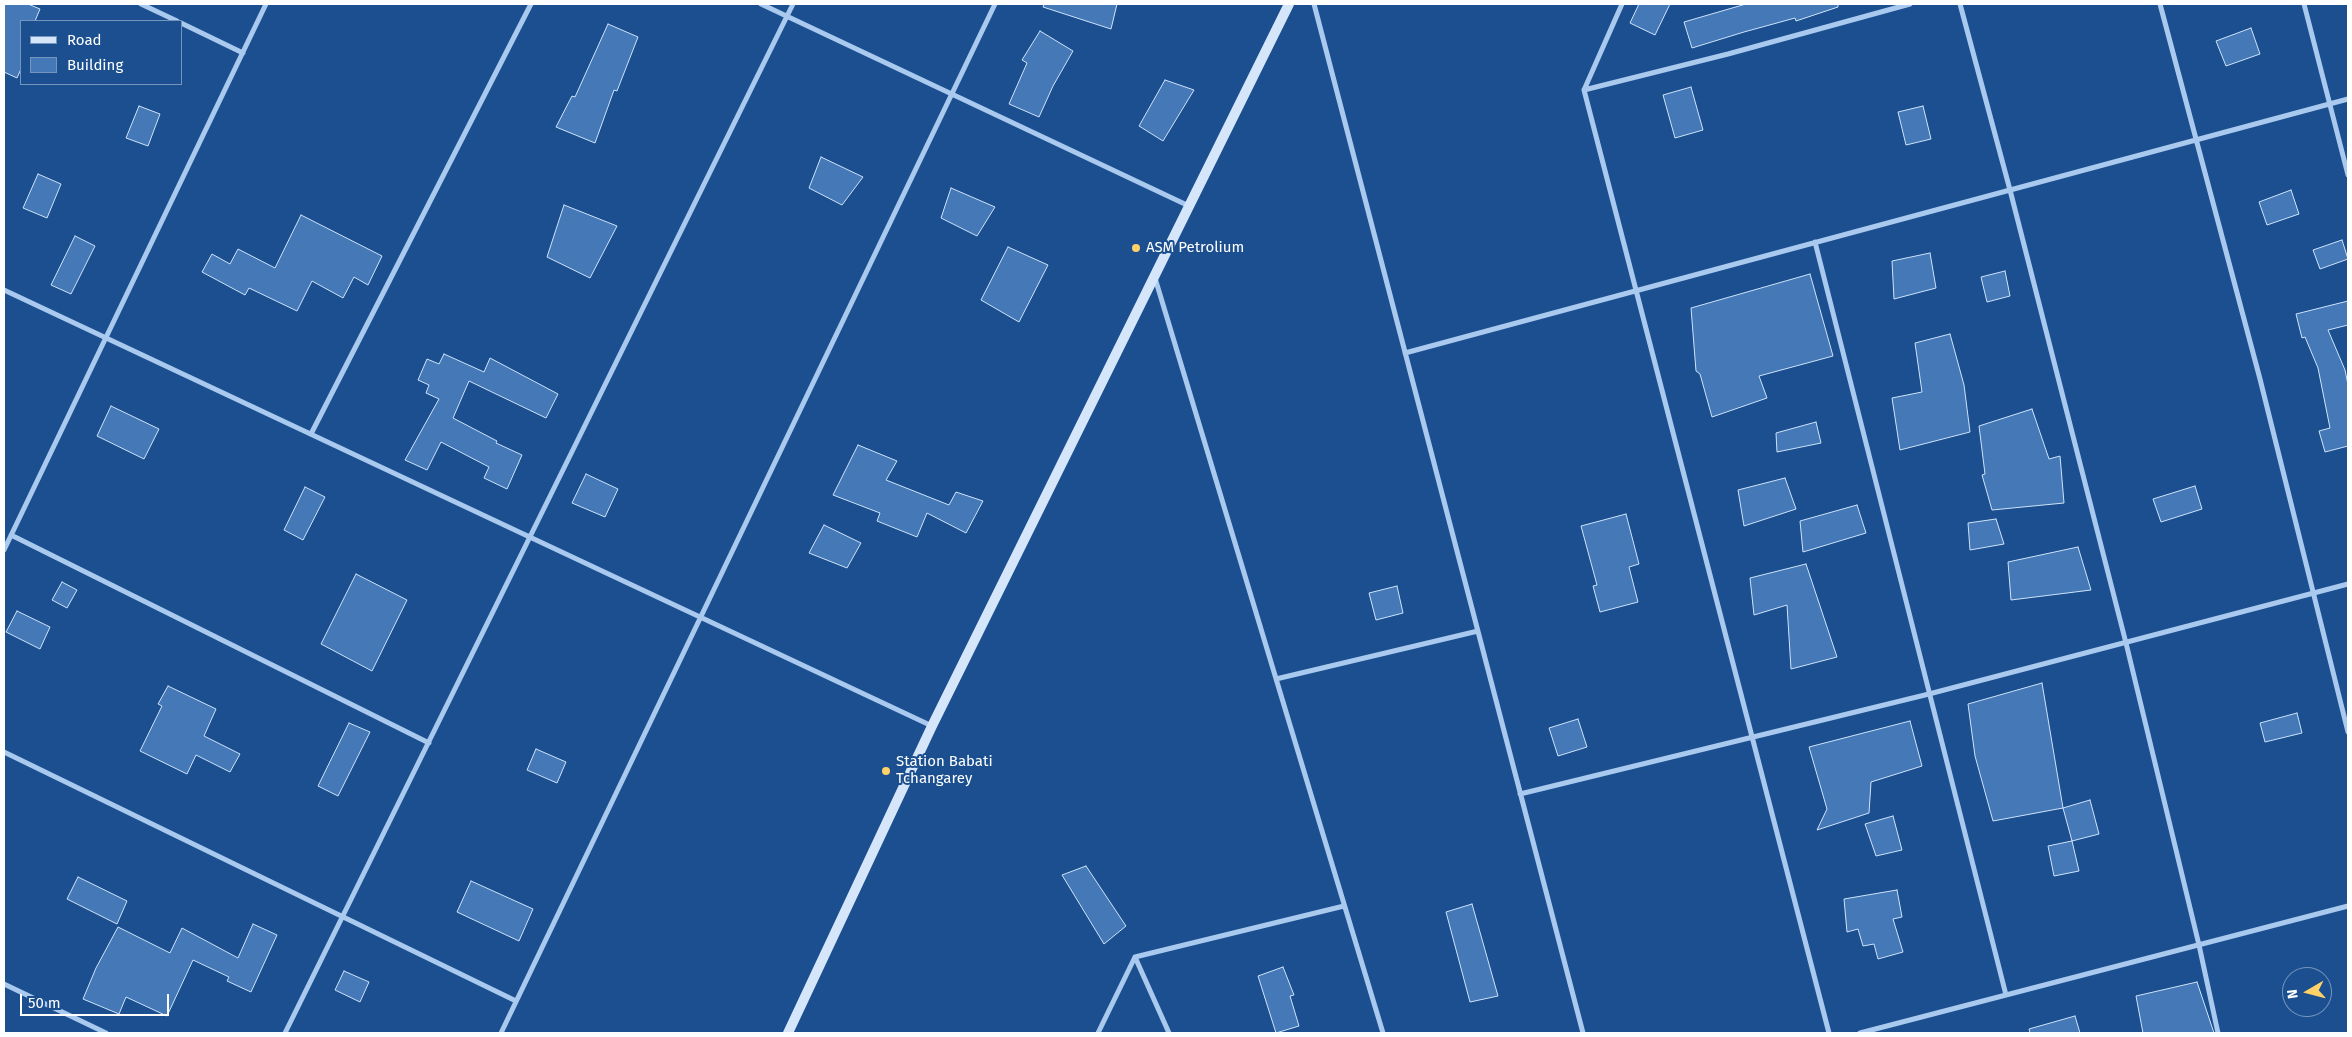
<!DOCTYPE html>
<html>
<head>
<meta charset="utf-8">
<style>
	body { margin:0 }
	#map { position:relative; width:2352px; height:1037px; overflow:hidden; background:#1b4f8f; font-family:"Fira Sans",sans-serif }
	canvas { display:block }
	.frame { position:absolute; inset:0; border:5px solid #fff; pointer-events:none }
	.legend { position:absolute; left:20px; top:20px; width:162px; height:65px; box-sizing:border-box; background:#1b4f8f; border:1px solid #7695bc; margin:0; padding:6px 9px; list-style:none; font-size:15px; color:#fff }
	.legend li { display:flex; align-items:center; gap:10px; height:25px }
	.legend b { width:25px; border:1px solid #7695bc }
	.north { position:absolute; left:2282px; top:967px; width:50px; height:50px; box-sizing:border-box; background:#1b4f8f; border:1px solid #7695bc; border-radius:50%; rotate:262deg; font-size:14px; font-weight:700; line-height:20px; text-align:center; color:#fff }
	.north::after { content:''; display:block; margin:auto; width:18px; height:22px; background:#ffd166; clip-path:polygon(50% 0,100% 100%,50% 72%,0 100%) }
	.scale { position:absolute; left:20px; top:994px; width:149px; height:22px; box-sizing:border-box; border:2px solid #fff; border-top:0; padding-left:6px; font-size:15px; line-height:18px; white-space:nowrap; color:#fff; -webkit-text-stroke:4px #1b4f8f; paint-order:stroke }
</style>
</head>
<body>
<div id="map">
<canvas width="2352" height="1037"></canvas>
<div class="frame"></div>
<ul class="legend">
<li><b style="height:6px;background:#d6e6fa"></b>Road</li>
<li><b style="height:14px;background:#4478b7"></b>Building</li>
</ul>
<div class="north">N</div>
<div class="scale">50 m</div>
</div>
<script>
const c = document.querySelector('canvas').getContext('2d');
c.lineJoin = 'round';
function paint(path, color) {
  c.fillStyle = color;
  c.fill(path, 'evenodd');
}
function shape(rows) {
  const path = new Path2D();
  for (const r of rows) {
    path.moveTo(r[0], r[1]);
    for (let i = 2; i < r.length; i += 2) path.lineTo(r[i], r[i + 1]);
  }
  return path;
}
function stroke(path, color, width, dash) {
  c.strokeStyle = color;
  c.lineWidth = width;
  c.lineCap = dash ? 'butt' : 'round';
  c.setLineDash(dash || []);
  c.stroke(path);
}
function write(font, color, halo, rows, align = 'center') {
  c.font = font + ' "Fira Sans",sans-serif';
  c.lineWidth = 4;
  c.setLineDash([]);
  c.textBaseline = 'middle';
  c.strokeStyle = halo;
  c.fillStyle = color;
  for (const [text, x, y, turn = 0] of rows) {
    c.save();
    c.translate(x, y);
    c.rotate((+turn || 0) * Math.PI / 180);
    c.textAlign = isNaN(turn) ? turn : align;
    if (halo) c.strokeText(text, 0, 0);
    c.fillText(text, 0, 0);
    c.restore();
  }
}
const building = shape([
	[4,4,28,4,40,9,35,21,21,21,21,69,17,78,4,72,4,4],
	[1044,4,1117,4,1111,29,1043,7,1044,4],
	[1639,4,1670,4,1655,35,1630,23,1639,4],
	[1746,4,1838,4,1838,7,1796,21,1795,18,1744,32,1692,48,1684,22,1746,4],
	[608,24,638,37,617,91,614,90,595,143,556,127,572,96,575,97,608,24],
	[2251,28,2260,54,2226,66,2216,41,2251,28],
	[1040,31,1073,51,1053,86,1039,117,1009,104,1027,63,1022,60,1040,31],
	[1165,80,1194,90,1163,141,1139,126,1165,80],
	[1691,87,1703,130,1675,138,1663,95,1691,87],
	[139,106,160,114,148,146,126,138,139,106],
	[1923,106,1931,139,1906,145,1898,112,1923,106],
	[821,157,863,177,842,205,809,188,821,157],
	[38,174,61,184,47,218,23,208,38,174],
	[951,188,995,207,977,236,941,218,951,188],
	[2291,190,2299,214,2267,225,2259,202,2291,190],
	[564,205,617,226,590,278,547,257,564,205],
	[301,215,382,256,368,285,354,277,343,298,312,281,297,311,249,288,245,295,202,272,212,254,230,264,238,249,275,268,301,215],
	[75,236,95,246,71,294,51,285,75,236],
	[2342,240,2348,259,2320,269,2313,250,2342,240],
	[1008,247,1048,265,1019,322,981,300,1008,247],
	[1930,253,1936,288,1894,299,1892,261,1930,253],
	[2005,271,2010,296,1987,302,1981,277,2005,271],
	[1810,274,1833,356,1759,376,1767,398,1712,417,1700,374,1696,371,1691,308,1810,274],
	[2348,301,2348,325,2328,330,2345,370,2348,385,2348,446,2325,452,2319,431,2330,428,2318,368,2305,337,2302,338,2296,314,2348,301],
	[1950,334,1964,385,1970,432,1900,450,1892,398,1922,392,1915,343,1950,334],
	[444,354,484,372,490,358,558,394,546,418,469,381,453,418,497,441,496,443,522,455,507,489,484,478,489,467,441,442,427,470,405,460,439,399,426,393,429,385,418,380,427,359,439,364,444,354],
	[111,406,159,429,144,459,97,436,111,406],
	[2032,409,2049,459,2060,456,2064,503,1992,510,1982,475,1985,474,1979,426,2032,409],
	[1816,422,1821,443,1777,452,1776,433,1816,422],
	[858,445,897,461,886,480,949,505,956,492,983,501,966,533,927,513,917,537,877,521,880,513,833,495,858,445],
	[586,474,618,489,605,517,572,503,586,474],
	[1785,478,1796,509,1744,526,1738,490,1785,478],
	[2195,486,2202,509,2161,522,2153,499,2195,486],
	[305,487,325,497,303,540,284,530,305,487],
	[1857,505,1866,533,1803,552,1800,521,1857,505],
	[1626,514,1639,564,1629,567,1638,602,1600,612,1593,586,1597,585,1581,526,1626,514],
	[1996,519,2004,544,1970,550,1968,523,1996,519],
	[824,525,861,543,847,568,809,553,824,525],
	[2078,547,2091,590,2011,600,2008,562,2078,547],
	[1806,564,1837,657,1791,669,1787,605,1754,615,1750,578,1806,564],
	[356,574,407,600,372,671,321,644,356,574],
	[62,582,77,590,67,608,52,600,62,582],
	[1397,586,1403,613,1376,620,1369,593,1397,586],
	[17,611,50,627,40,649,6,632,17,611],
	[2042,683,2063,808,1993,821,1975,756,1968,704,2042,683],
	[168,686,216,709,204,736,240,754,230,772,196,755,187,774,140,751,162,706,158,704,168,686],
	[2297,713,2302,733,2265,742,2260,723,2297,713],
	[1578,719,1587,747,1558,756,1549,728,1578,719],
	[1910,721,1922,766,1871,782,1869,813,1817,830,1827,809,1809,747,1910,721],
	[349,723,370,732,338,796,318,786,349,723],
	[536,749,566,762,557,783,527,770,536,749],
	[2090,800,2099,834,2072,841,2063,808,2090,800],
	[1893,816,1902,850,1876,856,1865,824,1893,816],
	[2072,841,2079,871,2054,876,2048,846,2072,841],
	[1086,866,1126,926,1104,944,1062,875,1086,866],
	[78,877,127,901,117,924,67,899,78,877],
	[471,881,533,909,519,941,457,912,471,881],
	[1897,890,1902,917,1893,919,1903,952,1878,959,1874,944,1863,946,1858,929,1847,932,1844,899,1897,890],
	[1472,904,1498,996,1470,1002,1446,912,1472,904],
	[253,924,277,935,251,992,227,981,229,977,193,960,167,1016,126,997,119,1014,83,999,96,968,118,927,170,953,182,928,238,958,253,924],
	[1283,967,1294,995,1290,996,1299,1026,1276,1033,1258,976,1283,967],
	[344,971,369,982,360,1002,335,990,344,971],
	[2197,982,2214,1033,2143,1033,2136,996,2197,982],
	[2075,1016,2080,1033,2030,1033,2029,1029,2075,1016]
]);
paint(building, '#4478b7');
stroke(building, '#cfe3fa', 1);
stroke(shape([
	[141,4,177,21],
	[761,4,1189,206],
	[1314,4,1583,1033],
	[1622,4,1584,90,1829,1033],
	[1960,4,2010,190,2126,643,2199,945,2218,1033],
	[2160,4,2260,379,2348,732],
	[2304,4,2348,175],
	[181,23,243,53],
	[1584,90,1728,54,1910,4],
	[1815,242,2006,995],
	[1155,278,1383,1033],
	[4,290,932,726],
	[1405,353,2348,99],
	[311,434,531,4],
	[11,535,429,743],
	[4,550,266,4],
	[1276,679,1478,631],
	[4,752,516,1001],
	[1520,794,1929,694,2348,584],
	[1135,957,1169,1033],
	[4,984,106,1033],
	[285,1033,793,4],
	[501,1033,995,4],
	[1098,1033,1135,957,1344,906],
	[1860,1033,2348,906]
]), '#a9c9ee', 5);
stroke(shape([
	[788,1033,932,726,1289,4]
]), '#d6e6fa', 10);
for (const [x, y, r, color] of [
	[1136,248,5,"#ffd166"],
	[886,771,5,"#ffd166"]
]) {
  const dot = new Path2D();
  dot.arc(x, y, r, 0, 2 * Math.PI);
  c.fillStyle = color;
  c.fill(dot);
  stroke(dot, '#1b4f8f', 2);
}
write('15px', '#fff', '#1b4f8f', [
	["ASM Petrolium",1146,248],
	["Station Babati",896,762],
	["Tchangarey",896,779]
], 'left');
</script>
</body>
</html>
